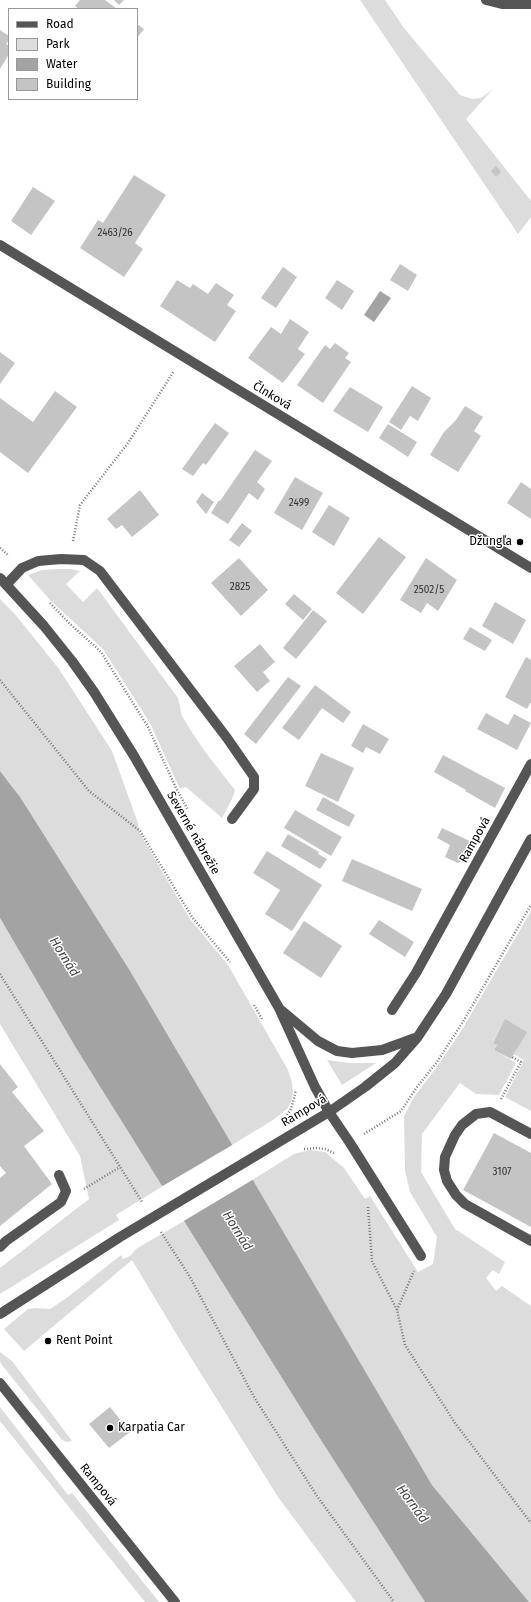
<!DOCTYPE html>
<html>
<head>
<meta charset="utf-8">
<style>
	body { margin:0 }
	#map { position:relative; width:531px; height:1602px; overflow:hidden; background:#fff; font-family:"Fira Sans",sans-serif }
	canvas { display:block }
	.legend { position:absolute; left:8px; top:8px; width:130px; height:92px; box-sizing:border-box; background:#fff; border:1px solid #999; margin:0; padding:5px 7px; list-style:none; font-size:12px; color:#000 }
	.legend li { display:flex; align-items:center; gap:8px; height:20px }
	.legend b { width:20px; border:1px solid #999 }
</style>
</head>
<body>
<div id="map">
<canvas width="531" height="1602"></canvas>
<ul class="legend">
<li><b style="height:5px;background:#555"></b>Road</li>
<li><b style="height:11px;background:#dcdcdc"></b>Park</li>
<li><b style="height:11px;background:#a3a3a3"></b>Water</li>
<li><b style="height:11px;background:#c4c4c4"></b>Building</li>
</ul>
</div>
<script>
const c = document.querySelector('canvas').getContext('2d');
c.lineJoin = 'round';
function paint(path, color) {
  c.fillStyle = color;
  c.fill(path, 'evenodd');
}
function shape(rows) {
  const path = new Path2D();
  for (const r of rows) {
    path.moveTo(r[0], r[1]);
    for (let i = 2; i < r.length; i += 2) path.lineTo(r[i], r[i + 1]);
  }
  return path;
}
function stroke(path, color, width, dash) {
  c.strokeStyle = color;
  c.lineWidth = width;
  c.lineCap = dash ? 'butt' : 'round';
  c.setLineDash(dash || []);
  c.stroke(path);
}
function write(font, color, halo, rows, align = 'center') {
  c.font = font + ' "Fira Sans",sans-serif';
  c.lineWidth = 3;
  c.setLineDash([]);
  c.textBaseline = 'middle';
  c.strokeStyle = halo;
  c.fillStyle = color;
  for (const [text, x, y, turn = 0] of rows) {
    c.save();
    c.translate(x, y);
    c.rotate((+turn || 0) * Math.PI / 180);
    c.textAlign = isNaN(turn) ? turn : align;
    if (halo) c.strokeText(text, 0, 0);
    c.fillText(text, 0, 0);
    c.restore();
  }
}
paint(shape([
	[360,0,385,0,404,28,460,95,472,99,481,98,493,89,466,119,531,201,531,217,518,234],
	[58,569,71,569,80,571,66,584,83,602,97,588,178,698,182,716,193,734,209,757,235,790,232,799,222,818,186,787,180,789,150,723,103,649,51,601,28,575,42,570],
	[0,599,14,613,59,669,112,751,138,823,139,832,190,919,228,965,288,1070,292,1083,293,1092,291,1102,287,1109,273,1120,232,1145,20,797,0,771],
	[531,911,531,1111,505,1097,524,1060,514,1054,526,1032,505,1020,493,1042,497,1045,494,1050,516,1063,499,1095,476,1094,460,1083,422,1134,421,1172,455,1229,505,1262,499,1274,493,1270,486,1278,496,1291,502,1286,531,1306,531,1602,529,1602,432,1485,252,1180,294,1154,309,1150,325,1152,344,1168,365,1199,370,1196,418,1272,433,1264,437,1237,410,1192,405,1171,404,1116,414,1097,439,1064,463,1028],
	[0,918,76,1048,163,1186,116,1215,119,1220,0,1294,0,1268,89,1199,80,1156,0,1024],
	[327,1060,350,1063,376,1063,342,1085],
	[184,1221,317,1434,425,1602,356,1602,278,1497,183,1345,132,1260,24,1351,4,1329,28,1309,35,1308,50,1309,68,1297,121,1255,123,1259,130,1256,136,1249],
	[0,1352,12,1361,72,1441,67,1442,62,1440,2,1365,0,1361],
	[0,1407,68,1495,72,1493,159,1602,145,1602,0,1421]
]), '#dcdcdc');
paint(shape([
	[380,291,391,298,374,322,364,315],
	[0,771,20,797,130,971,432,1485,529,1602,425,1602,317,1434,76,1048,0,918]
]), '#a3a3a3');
paint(shape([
	[234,1144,254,1179,182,1222,161,1187]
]), '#fff');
paint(shape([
	[80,0,105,0,117,9,79,9,75,6],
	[114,0,124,0,119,5],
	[137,24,144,29,137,38],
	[0,30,9,36,9,40,6,44,9,46,9,54,0,69],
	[496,166,501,172,496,177,491,171],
	[134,175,166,195,135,243,143,249,124,277,80,248,98,220,103,223],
	[33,187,55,201,31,235,11,221],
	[400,264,417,275,408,291,390,280],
	[283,267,297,277,276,308,261,298],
	[177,280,190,288,193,284,208,294,216,283,234,295,227,305,236,311,215,342,160,306],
	[337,280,354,291,342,310,325,298],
	[290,319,309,332,298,349,305,354,283,383,248,358,271,327,281,334],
	[335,343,349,353,345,358,351,362,323,403,297,385,325,345,330,349],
	[0,352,15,363,0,384],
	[412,386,431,398,418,421,410,416,401,430,389,422],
	[350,387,383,407,368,432,333,411],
	[55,391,77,407,28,473,0,452,0,398,33,422],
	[465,406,483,417,474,431,481,436,458,472,430,455,444,432,456,420],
	[215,423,229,433,206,465,203,463,193,476,182,469],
	[388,424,417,442,408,457,379,438],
	[255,450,272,461,257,482,265,489,258,500,249,493,228,524,211,513,219,500,220,501],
	[295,477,323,493,302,530,274,513],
	[521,482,531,489,531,519,507,503],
	[140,490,159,515,132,537,122,525,116,529,107,519],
	[202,493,214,502,206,514,196,502],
	[329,505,350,518,334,546,312,532],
	[242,523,252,531,239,547,229,540],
	[379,537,406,557,363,614,336,593],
	[239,558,268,590,241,616,211,583],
	[426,558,457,580,438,611,427,603,421,613,400,600],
	[294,594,312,609,303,620,285,604],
	[495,602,526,620,513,644,482,626],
	[313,610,327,621,296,659,283,648],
	[470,627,492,640,485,651,463,639],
	[260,644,275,662,263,672,270,681,257,692,234,666],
	[526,657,531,660,531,703,530,703,527,709,505,697],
	[288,677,301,686,256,744,244,734],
	[315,685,351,712,343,723,322,708,299,740,282,728],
	[486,713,508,725,514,714,531,723,517,750,477,729],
	[363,724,389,739,380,754,366,747,363,753,351,746],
	[321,753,354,768,338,802,305,786],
	[443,755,505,788,495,808,465,791,466,790,434,772],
	[323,797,355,815,349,827,316,810],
	[295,810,342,837,331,856,284,828],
	[442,828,474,843,466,858,458,863,445,857,450,845,437,838],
	[288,834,319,852,318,854,327,859,320,869,281,846],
	[267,851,322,885,292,931,265,914,280,890,253,873],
	[352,859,422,889,412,911,342,881],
	[379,920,414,942,405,957,369,934],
	[304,921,342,946,321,978,283,953],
	[505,1019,527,1032,511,1059,494,1050,497,1045,493,1043],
	[0,1064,18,1087,12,1092,44,1131,24,1146,52,1184,0,1226,0,1178,6,1173,0,1166],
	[494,1133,531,1153,531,1227,463,1190],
	[110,1407,130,1432,109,1448,89,1424]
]), '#c4c4c4');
stroke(shape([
	[73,541,80,505,128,443,174,371],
	[0,548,9,556],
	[50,603,68,622,101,652,148,727,176,788,188,810],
	[0,680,89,791,140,831,192,917,230,962],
	[0,974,142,1202],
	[254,1005,262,1019],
	[501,1099,521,1062,512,1057],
	[287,1115,291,1109,296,1090],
	[364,1134,401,1111,417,1087,437,1062,464,1020,531,905],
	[304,1149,317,1148,325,1149,334,1153],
	[84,1189,120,1167],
	[368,1207,372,1261,397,1310,405,1345,455,1423,531,1523],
	[161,1232,190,1277,254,1397,317,1496,394,1602],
	[397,1310,414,1271]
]), '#777', 2.5, [1, 2]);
stroke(shape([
	[486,0,502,4,531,4],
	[0,245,531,568],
	[0,578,44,626,72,661,94,692,134,756,279,1008,315,1087,329,1112,350,1143,421,1256],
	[7,584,22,568,38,561,61,559,84,560,100,571,227,738,254,777,254,789,232,819],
	[281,1010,318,1041,337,1051,352,1053,382,1050,415,1038],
	[392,1010,416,973,531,764],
	[531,1134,490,1112,476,1114,462,1125,455,1135,445,1157,444,1170,447,1181,456,1195,465,1204,531,1241],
	[0,1247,6,1241,61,1202,66,1191,59,1175],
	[0,1314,120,1237,329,1112,365,1087,395,1063,417,1038,446,994,531,839],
	[0,1383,175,1602]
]), '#555', 10);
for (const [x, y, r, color] of [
	[520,542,4,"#000"],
	[48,1341,4,"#000"],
	[110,1428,4,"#000"]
]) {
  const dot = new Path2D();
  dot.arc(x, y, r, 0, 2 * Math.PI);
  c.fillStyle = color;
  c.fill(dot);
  stroke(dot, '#fff', 1.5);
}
write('10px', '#313131', null, [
	["2463/26",115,233],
	["2499",299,503],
	["2825",240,587],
	["2502/5",429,590],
	["3107",502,1172]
]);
write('12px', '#000', '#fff', [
	["Člnková",272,396,31],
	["Severné nábrežie",193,833,60],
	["Rampová",475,840,-61],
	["Rampová",304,1111,-31],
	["Rampová",98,1485,51]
]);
write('12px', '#000', '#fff', [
	["Džungľa",512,542,"right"],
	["Rent Point",56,1341],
	["Karpatia Car",118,1428]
], 'left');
write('italic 13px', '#444', '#fff', [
	["Hornád",64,957,58],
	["Hornád",237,1231,58],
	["Hornád",412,1504,54]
]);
</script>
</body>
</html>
